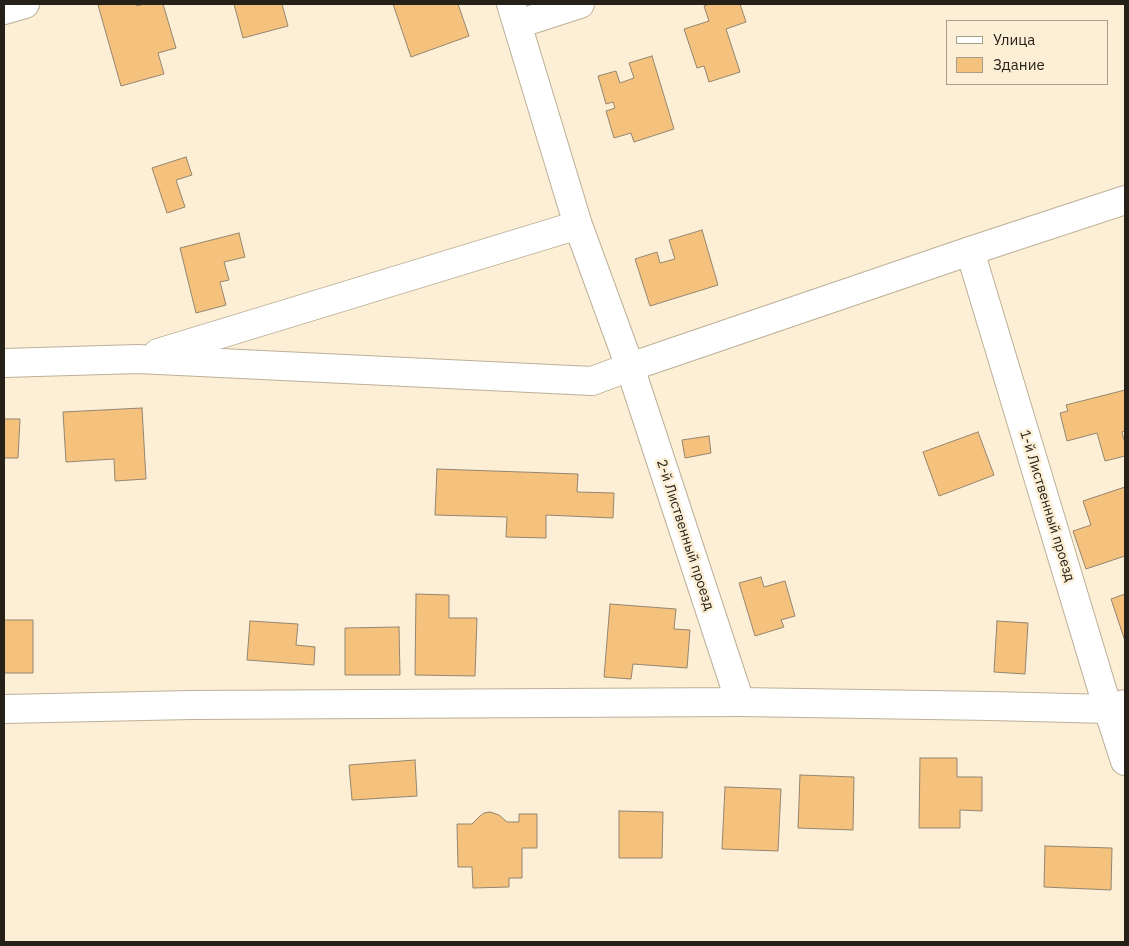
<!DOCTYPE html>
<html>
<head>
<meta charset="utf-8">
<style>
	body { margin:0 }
	#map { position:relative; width:1129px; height:946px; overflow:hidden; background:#fcefd6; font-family:"IBM Plex Sans",sans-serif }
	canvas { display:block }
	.frame { position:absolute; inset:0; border:5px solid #262118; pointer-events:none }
	.legend { position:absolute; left:946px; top:20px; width:162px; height:65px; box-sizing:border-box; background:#fcefd6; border:1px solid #a69d8a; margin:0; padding:6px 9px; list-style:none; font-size:15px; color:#262118 }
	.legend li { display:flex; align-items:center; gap:10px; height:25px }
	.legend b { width:25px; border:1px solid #a69d8a }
</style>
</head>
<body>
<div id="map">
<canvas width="1129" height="946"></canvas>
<div class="frame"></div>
<ul class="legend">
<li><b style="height:6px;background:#fff"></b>Улица</li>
<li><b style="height:14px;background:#f4c27d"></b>Здание</li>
</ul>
</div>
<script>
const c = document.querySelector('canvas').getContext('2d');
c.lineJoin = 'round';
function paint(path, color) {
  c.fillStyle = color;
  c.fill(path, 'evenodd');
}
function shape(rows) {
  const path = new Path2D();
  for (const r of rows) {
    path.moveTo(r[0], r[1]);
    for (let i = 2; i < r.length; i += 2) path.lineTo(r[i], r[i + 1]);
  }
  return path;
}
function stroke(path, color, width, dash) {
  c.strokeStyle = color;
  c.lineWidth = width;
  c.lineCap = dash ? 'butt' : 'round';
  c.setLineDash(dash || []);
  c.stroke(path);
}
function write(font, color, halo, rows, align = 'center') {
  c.font = font + ' "IBM Plex Sans",sans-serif';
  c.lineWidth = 5;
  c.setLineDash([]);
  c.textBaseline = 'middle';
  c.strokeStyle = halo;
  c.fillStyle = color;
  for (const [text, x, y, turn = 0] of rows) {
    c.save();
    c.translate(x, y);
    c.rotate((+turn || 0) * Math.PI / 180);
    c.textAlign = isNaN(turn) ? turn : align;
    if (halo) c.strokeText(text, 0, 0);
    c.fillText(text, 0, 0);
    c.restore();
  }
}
const building = shape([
	[104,4,136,4,137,6,144,4,163,4,176,48,158,53,164,74,121,86,98,5,104,4],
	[234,4,282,4,288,26,243,38,234,4],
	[393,4,458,4,469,36,411,57,393,4],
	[710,4,740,4,746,22,726,29,740,72,709,82,704,66,697,68,684,29,709,21,704,6,710,4],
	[652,56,674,129,634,142,631,133,614,138,606,111,615,108,613,102,606,104,598,76,616,71,620,83,634,78,629,63,652,56],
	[186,157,192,175,176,180,185,207,167,213,152,168,186,157],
	[702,230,718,285,650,306,635,259,657,252,660,263,675,259,669,240,702,230],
	[239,233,245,257,224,262,229,280,220,282,226,305,196,313,180,248,239,233],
	[1125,390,1125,431,1122,432,1125,443,1125,456,1105,461,1097,433,1067,441,1060,413,1068,411,1066,405,1125,390],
	[142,408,146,479,115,481,114,459,66,462,63,412,142,408],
	[4,419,20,419,18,458,4,458,4,419],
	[978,432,994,475,939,496,923,452,978,432],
	[709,436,711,453,685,458,682,440,709,436],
	[437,469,578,474,577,492,614,493,613,518,546,515,546,538,506,537,507,517,435,515,437,469],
	[1125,487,1125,556,1086,569,1073,531,1091,525,1083,501,1125,487],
	[761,577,764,587,785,581,795,616,781,620,784,627,755,636,739,583,761,577],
	[416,594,449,595,449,618,477,618,475,676,415,675,416,594],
	[1125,594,1125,641,1111,599,1125,594],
	[610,604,676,609,674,629,690,630,687,668,633,664,631,679,604,677,610,604],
	[4,620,33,620,33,673,4,673,4,620],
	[250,621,298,624,296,645,315,647,314,665,247,660,250,621],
	[997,621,1028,623,1025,674,994,672,997,621],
	[399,627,400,675,345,675,345,628,399,627],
	[920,758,957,758,957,777,982,777,982,811,960,810,960,828,919,828,920,758],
	[415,760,417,796,352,800,349,765,415,760],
	[800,775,854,777,853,830,798,828,800,775],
	[725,787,781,789,778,851,722,849,725,787],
	[619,811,663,812,662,858,619,858,619,811],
	[490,812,499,815,507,822,519,822,519,814,537,814,537,848,522,848,522,878,509,878,509,887,473,888,472,867,458,867,457,824,472,824,480,816,484,813,490,812],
	[1045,846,1112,848,1111,890,1044,887,1045,846]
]);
paint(building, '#f4c27d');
stroke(building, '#958570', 1);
const minor = shape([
	[511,4,578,225,630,367,740,702],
	[4,10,25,4],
	[518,24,580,4],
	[970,251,1108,709,1125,761],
	[158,353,578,225],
	[4,363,138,359,592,381,630,367,970,251,1125,200],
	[4,709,191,705,740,702,991,706,1108,709,1125,704]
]);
stroke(minor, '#bcb098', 30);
stroke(minor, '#fff', 28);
write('14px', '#262118', '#fcefd6', [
	["1-й Лиственный проезд",1047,506,73],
	["2-й Лиственный проезд",685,535,72]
]);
</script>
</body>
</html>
